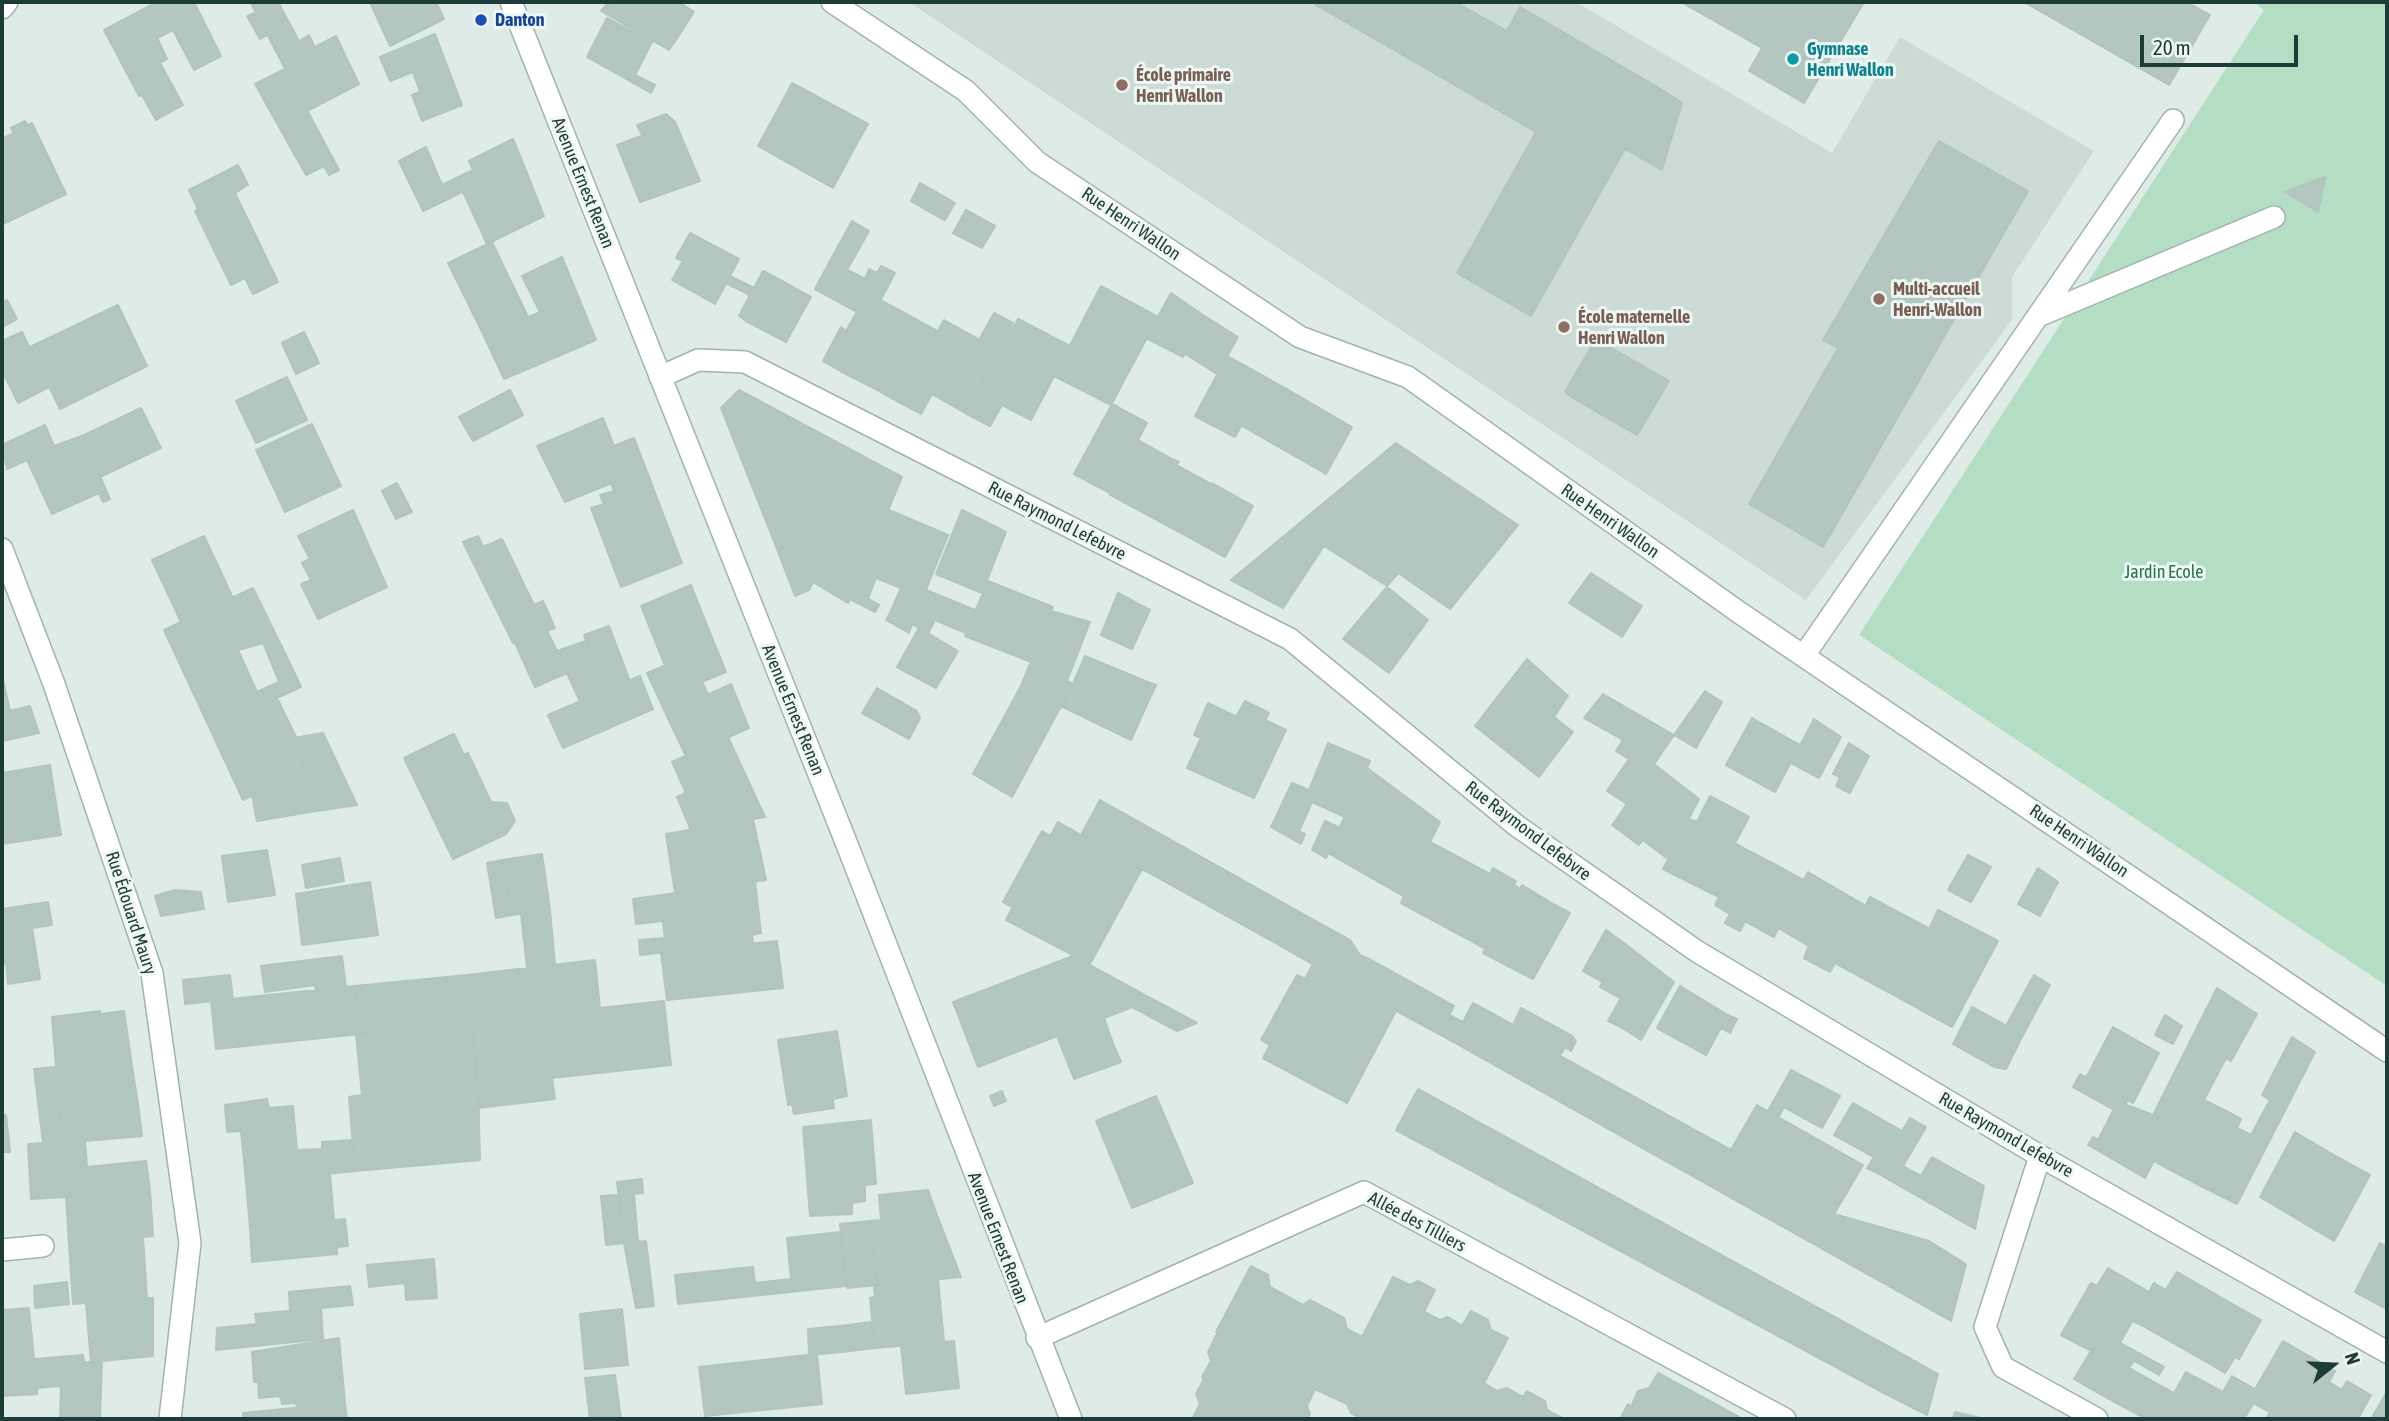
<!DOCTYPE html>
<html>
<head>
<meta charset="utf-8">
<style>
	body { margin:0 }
	#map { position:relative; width:2389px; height:1421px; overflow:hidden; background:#deebe6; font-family:"Asap Condensed",sans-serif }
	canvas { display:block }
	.frame { position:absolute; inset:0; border:4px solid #1e3c37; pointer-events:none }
	.north { position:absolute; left:2298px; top:1330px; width:70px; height:70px; -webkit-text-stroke:5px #eef7f4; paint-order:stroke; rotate:72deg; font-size:19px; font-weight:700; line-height:28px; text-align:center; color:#1e3c37 }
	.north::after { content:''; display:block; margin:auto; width:24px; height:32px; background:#1e3c37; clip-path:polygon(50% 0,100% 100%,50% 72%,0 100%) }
	.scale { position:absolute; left:2140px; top:35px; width:158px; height:32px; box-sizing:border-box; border:4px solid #1e3c37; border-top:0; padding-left:9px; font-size:21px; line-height:24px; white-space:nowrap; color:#1e3c37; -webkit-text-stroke:5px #eef7f4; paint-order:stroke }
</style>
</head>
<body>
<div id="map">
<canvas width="2389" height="1421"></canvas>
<div class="frame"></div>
<div class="north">N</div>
<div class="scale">20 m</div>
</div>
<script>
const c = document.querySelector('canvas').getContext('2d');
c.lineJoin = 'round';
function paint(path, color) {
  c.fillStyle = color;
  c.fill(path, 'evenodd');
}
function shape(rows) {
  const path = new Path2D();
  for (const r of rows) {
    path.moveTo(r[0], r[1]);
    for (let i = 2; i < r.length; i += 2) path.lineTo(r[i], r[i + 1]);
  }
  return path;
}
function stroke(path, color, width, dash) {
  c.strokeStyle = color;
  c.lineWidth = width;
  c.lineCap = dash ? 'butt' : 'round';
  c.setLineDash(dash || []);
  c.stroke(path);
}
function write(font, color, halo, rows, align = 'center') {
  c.font = font + ' "Asap Condensed",sans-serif';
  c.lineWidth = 6;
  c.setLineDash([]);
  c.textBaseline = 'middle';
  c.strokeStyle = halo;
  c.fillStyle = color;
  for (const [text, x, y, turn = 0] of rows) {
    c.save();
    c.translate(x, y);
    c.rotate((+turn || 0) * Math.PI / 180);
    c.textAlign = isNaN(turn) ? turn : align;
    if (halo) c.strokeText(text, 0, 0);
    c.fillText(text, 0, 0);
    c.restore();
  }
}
paint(shape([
	[909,2,1576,2,1832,153,1900,37,2094,151,2012,277,2012,320,1806,600]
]), '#ccdbd6');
paint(shape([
	[2253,2,2387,2,2387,986,1859,635,2264,10]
]), '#b4dec4');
const building = shape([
	[157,2,194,2,221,56,194,70,173,30,157,38,167,59,160,63,183,105,156,120,142,95,139,96,104,30,157,2],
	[254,2,278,2,299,41,309,35,315,47,336,36,359,84,307,111,251,3,254,2],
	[370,2,436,2,444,19,390,46,370,2],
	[607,2,679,2,694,12,674,43,606,5,607,2],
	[1311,2,1455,2,1507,31,1520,7,1659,88,1531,316,1457,273,1536,132,1311,2],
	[1681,2,1864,2,1804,103,1749,71,1762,48,1681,2],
	[2024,2,2187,2,2210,15,2169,85,2024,2],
	[606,5,674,43,669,50,601,11,606,5],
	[255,13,267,35,260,39,247,16,255,13],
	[607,18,652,42,635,75,655,85,651,93,587,57,607,18],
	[435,34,462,105,422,121,412,95,420,92,413,72,390,81,380,57,435,34],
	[285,69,339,170,329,175,324,166,306,175,255,84,285,69],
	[792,83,868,124,855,147,781,104,792,83],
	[1659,88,1682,103,1662,170,1625,149,1659,88],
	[781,104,855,147,833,188,758,146,781,104],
	[666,114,675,122,700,181,640,202,617,145,652,132,648,121,666,114],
	[25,121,28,125,32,123,66,194,3,224,2,139,14,133,11,128,25,121],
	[648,121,652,132,642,135,637,125,648,121],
	[513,139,523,163,423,211,399,161,426,147,442,185,473,170,469,161,513,139],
	[1939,141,2028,191,1823,547,1749,504,1838,348,1823,340,1939,141],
	[523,163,544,216,487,244,463,192,523,163],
	[238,165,248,185,235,193,278,282,253,294,245,278,231,285,195,211,198,209,189,190,238,165],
	[2325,177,2318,212,2285,192,2325,177],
	[920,183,938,193,928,211,911,201,920,183],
	[938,193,955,203,945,220,928,211,938,193],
	[966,210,995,226,982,248,953,233,966,210],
	[852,221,869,231,847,270,830,261,852,221],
	[690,233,739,259,715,304,672,280,683,261,676,258,690,233],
	[492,242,528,317,484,336,448,263,492,242],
	[562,257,578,296,540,312,522,276,562,257],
	[830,261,865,279,869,269,877,273,881,266,895,273,842,372,823,361,841,327,846,331,857,312,815,289,830,261],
	[763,271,771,275,746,321,739,316,750,295,726,283,730,276,754,288,763,271],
	[771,275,811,297,786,342,746,321,771,275],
	[1101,286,1158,317,1111,405,1054,376,1101,286],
	[1171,293,1203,315,1183,357,1146,338,1171,293],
	[578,296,596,340,504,379,484,336,578,296],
	[7,300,17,319,2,327,2,303,7,300],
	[880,300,908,315,880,368,852,353,880,300],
	[118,305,147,366,60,409,30,347,118,305],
	[994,313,1013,323,998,350,979,340,994,313],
	[908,315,937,331,909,383,895,375,884,394,870,386,908,315],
	[1203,315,1238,337,1217,374,1184,353,1203,315],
	[1018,319,1070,346,1031,420,1002,405,990,426,965,413,1018,319],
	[944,320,998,350,965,413,932,394,921,414,899,402,944,320],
	[22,332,49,387,18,403,2,370,2,341,22,332],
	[304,332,319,363,296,374,282,343,304,332],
	[1596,339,1669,381,1637,435,1578,401,1599,367,1584,359,1596,339],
	[852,353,880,368,870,386,842,372,852,353],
	[1227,356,1267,378,1235,437,1195,416,1227,356],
	[1584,359,1599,367,1578,401,1565,392,1584,359],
	[895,375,909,383,899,402,884,394,895,375],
	[287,377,307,420,256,443,236,401,287,377],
	[1267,378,1285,388,1277,402,1320,427,1328,413,1352,427,1326,474,1242,426,1267,378],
	[1285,388,1328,413,1320,427,1277,402,1285,388],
	[510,390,523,415,473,441,459,417,510,390],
	[739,390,902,477,855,589,775,544,721,408,739,390],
	[1112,404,1147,423,1110,493,1074,474,1112,404],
	[141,408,161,448,100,477,82,436,141,408],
	[603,418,614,446,634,438,646,469,565,502,537,446,603,418],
	[312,424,341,486,285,512,256,450,312,424],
	[45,425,54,446,82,436,110,499,103,502,99,493,52,514,27,460,7,469,2,445,45,425],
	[1138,440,1172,459,1144,513,1109,494,1138,440],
	[1396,443,1518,525,1450,609,1398,573,1387,586,1324,546,1283,608,1231,580,1396,443],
	[1172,459,1179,462,1176,465,1211,484,1183,534,1144,513,1172,459],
	[646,469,652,485,617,498,611,483,646,469],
	[397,483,412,512,396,519,382,491,397,483],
	[1212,483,1253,506,1225,557,1183,534,1212,483],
	[652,485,682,563,621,587,591,508,604,504,600,495,614,491,617,498,652,485],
	[353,510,387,587,318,619,301,584,311,580,302,563,310,559,298,536,353,510],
	[889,510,948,535,912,624,890,613,901,588,876,578,868,599,879,605,875,612,850,599,848,603,813,582,809,590,795,596,775,544,855,589,889,510],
	[962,510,1006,532,982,593,936,574,962,510],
	[204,536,233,598,181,622,152,560,204,536],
	[478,536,483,547,502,539,534,605,543,601,555,628,513,643,463,542,478,536],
	[1591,573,1642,606,1622,637,1569,603,1591,573],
	[988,581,1053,607,1031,662,965,636,988,581],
	[691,585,715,645,665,666,641,606,691,585],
	[1387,587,1428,620,1389,673,1343,639,1387,587],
	[253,588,278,639,238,650,257,692,279,682,271,662,286,655,301,687,264,704,297,773,243,800,164,630,253,588],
	[926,590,975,610,966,633,935,620,928,633,912,624,926,590],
	[1118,593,1150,610,1132,649,1101,635,1118,593],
	[1051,611,1090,622,1067,681,1071,683,1061,708,1021,686,1051,611],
	[890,613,912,624,909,633,886,620,890,613],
	[609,626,630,681,605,691,584,635,609,626],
	[919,628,958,651,936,688,897,667,919,628],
	[547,631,557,651,586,641,605,691,580,702,567,673,535,687,515,643,547,631],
	[278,639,286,655,271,662,264,645,278,639],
	[715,645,726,672,702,682,708,694,666,714,647,673,715,645],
	[1085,656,1150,683,1138,708,1144,711,1131,740,1063,707,1085,656],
	[1527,659,1568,696,1554,717,1573,732,1539,777,1475,726,1527,659],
	[2,675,10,711,2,713,2,675],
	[640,676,653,709,563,748,548,715,640,676],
	[1150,683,1156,685,1144,711,1138,708,1150,683],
	[731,684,749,728,686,756,666,714,731,684],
	[1021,686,1060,708,1012,797,973,774,1021,686],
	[877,688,917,711,920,718,909,739,862,713,877,688],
	[1705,691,1722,702,1696,748,1674,735,1705,691],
	[1603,694,1674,735,1627,804,1607,791,1629,759,1616,751,1623,740,1584,718,1603,694],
	[277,698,296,737,299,737,310,812,257,821,252,795,297,773,264,704,277,698],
	[1245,701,1269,713,1265,721,1261,718,1256,726,1236,717,1245,701],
	[1208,703,1256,726,1261,718,1286,730,1254,798,1187,768,1201,738,1194,735,1208,703],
	[30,706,39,733,2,741,2,713,30,706],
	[1752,718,1800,745,1775,792,1726,765,1752,718],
	[1814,719,1841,737,1819,778,1791,763,1814,719],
	[323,733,357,805,310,812,299,737,323,733],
	[454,734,464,755,460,757,449,736,454,734],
	[449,736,460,757,468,753,491,802,507,803,515,821,506,834,453,859,404,758,449,736],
	[728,737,765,817,691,830,677,797,686,793,672,762,728,737],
	[1328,743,1370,761,1345,817,1312,802,1299,831,1305,834,1301,844,1271,827,1292,783,1309,790,1328,743],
	[1849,743,1869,756,1850,793,1836,786,1840,777,1833,774,1849,743],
	[1654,764,1699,799,1668,859,1616,820,1654,764],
	[50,765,61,835,2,844,2,773,50,765],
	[1367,768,1440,822,1403,896,1328,853,1367,768],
	[1710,796,1749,817,1735,843,1745,849,1719,897,1663,869,1689,819,1697,822,1710,796],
	[1100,800,1296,910,1277,944,1081,835,1100,800],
	[753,819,766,880,675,893,666,834,753,819],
	[1616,820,1643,840,1639,845,1612,825,1616,820],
	[1325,821,1340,828,1326,858,1312,850,1325,821],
	[1058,822,1142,869,1090,964,1006,920,1058,822],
	[1042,831,1051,836,1012,907,1003,902,1042,831],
	[1430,842,1490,874,1493,868,1516,881,1514,885,1519,888,1486,949,1401,903,1430,842],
	[1745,849,1774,864,1740,931,1725,923,1730,914,1715,905,1745,849],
	[267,850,275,895,228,902,222,856,267,850],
	[542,854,550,910,512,915,502,860,542,854],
	[1968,855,1991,867,1971,902,1948,890,1968,855],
	[340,858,344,881,306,888,302,865,340,858],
	[502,860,512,915,496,918,487,863,502,860],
	[1774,864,1803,880,1774,937,1745,921,1774,864],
	[2038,868,2058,882,2040,916,2018,904,2038,868],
	[1808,872,1866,906,1830,972,1804,958,1809,946,1778,928,1808,872],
	[755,881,761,933,752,935,727,928,720,887,755,881],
	[370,882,378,935,302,945,296,894,370,882],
	[1522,885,1555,905,1551,914,1517,895,1522,885],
	[720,887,727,928,697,934,699,949,666,952,663,921,636,924,633,899,720,887],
	[175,890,201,892,204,909,161,916,155,896,175,890],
	[1515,895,1551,914,1555,905,1570,913,1533,979,1483,953,1515,895],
	[1870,897,1928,928,1894,995,1835,963,1870,897],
	[48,902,52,925,32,928,37,959,2,964,2,909,48,902],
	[550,910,555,965,527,968,521,914,550,910],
	[1296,910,1350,940,1360,955,1369,959,1354,988,1277,944,1296,910],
	[1938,910,1998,941,1989,958,1930,927,1938,910],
	[1930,927,1989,958,1952,1027,1894,995,1930,927],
	[727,928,752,935,753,944,699,949,697,934,727,928],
	[1606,930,1624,943,1603,982,1583,971,1606,930],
	[665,938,666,952,640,955,639,940,665,938],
	[777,941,783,988,667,1000,661,953,777,941],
	[1624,943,1674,982,1641,1040,1619,1026,1632,1004,1600,987,1624,943],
	[342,956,346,988,316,991,315,985,265,992,261,966,342,956],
	[1073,956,1141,993,1135,1006,1104,1018,1114,1046,1068,1064,1057,1036,978,1067,953,1002,1073,956],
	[37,959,40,979,8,984,6,963,37,959],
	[1369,959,1454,1006,1439,1034,1354,988,1369,959],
	[595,960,600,1008,472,1022,467,975,595,960],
	[1313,964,1396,1011,1347,1103,1263,1058,1313,964],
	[230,975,233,999,185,1004,183,980,230,975],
	[467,975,472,1022,360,1034,355,986,467,975],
	[1297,975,1305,979,1270,1045,1261,1040,1297,975],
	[2034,975,2050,985,2023,1035,2006,1026,2034,975],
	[355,986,360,1034,216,1049,211,1001,355,986],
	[1680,986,1728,1015,1706,1055,1657,1028,1680,986],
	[2217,988,2237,1001,2145,1178,2109,1157,2135,1108,2153,1115,2217,988],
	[1141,993,1197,1023,1177,1031,1132,1007,1141,993],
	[1621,998,1632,1004,1619,1026,1608,1021,1621,998],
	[664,1001,671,1065,552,1078,555,1099,478,1108,472,1022,664,1001],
	[2237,1001,2257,1014,2231,1061,2226,1058,2204,1100,2232,1114,2195,1183,2154,1161,2237,1001],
	[1473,1003,1513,1025,1521,1008,1572,1036,1576,1041,1571,1051,1565,1047,1560,1056,1731,1150,1710,1186,1439,1034,1449,1015,1463,1022,1473,1003],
	[1972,1007,2023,1035,2006,1069,1994,1067,1953,1044,1972,1007],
	[100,1011,100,1014,124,1011,131,1059,56,1066,52,1017,100,1011],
	[1728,1015,1737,1019,1730,1033,1721,1028,1728,1015],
	[2165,1015,2182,1026,2173,1044,2155,1035,2165,1015],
	[472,1022,478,1081,480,1160,355,1171,349,1097,362,1095,356,1034,472,1022],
	[2113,1027,2159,1053,2133,1103,2086,1078,2113,1027],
	[837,1031,847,1096,833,1099,834,1108,794,1114,792,1104,788,1105,778,1040,837,1031],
	[2292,1037,2315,1052,2237,1204,2195,1183,2232,1114,2241,1119,2237,1128,2251,1135,2270,1100,2262,1095,2292,1037],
	[1114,1046,1121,1062,1074,1079,1068,1064,1114,1046],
	[131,1059,139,1111,60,1121,56,1066,131,1059],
	[56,1067,66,1197,31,1199,28,1144,43,1143,34,1069,56,1067],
	[1791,1070,1840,1096,1822,1128,1784,1107,1778,1118,1768,1111,1791,1070],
	[2080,1074,2128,1100,2120,1113,2073,1087,2080,1074],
	[1418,1089,1904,1355,1884,1393,1396,1130,1418,1089],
	[1002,1091,1006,1101,994,1106,990,1096,1002,1091],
	[1156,1096,1193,1183,1132,1208,1096,1121,1156,1096],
	[267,1099,269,1108,293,1106,297,1150,322,1149,322,1142,353,1140,355,1171,246,1182,241,1131,227,1132,225,1105,267,1099],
	[1853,1103,1902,1131,1877,1173,1867,1168,1874,1157,1834,1135,1853,1103],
	[1757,1105,1863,1165,1834,1214,1929,1241,1966,1264,1951,1321,1710,1186,1757,1105],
	[2126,1105,2135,1108,2109,1157,2088,1145,2093,1137,2098,1140,2114,1109,2120,1113,2126,1105],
	[139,1111,142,1136,85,1141,87,1167,146,1161,150,1190,66,1197,60,1121,139,1111],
	[2,1115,6,1115,10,1152,2,1152,2,1115],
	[1910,1118,1926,1127,1903,1166,1921,1176,1932,1157,1984,1186,1975,1229,1877,1173,1910,1118],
	[871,1120,876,1184,865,1185,865,1201,852,1203,852,1214,810,1216,803,1127,871,1120],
	[2295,1132,2339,1158,2307,1225,2260,1197,2295,1132],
	[2339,1158,2370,1175,2334,1241,2307,1225,2339,1158],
	[330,1173,334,1220,250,1228,246,1182,330,1173],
	[642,1179,643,1193,634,1194,638,1242,624,1243,617,1182,642,1179],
	[150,1190,153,1236,69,1244,66,1197,150,1190],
	[928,1190,937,1215,881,1220,879,1195,928,1190],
	[618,1195,624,1243,606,1245,601,1196,618,1195],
	[937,1215,961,1277,877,1285,870,1221,937,1215],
	[345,1219,348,1246,337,1247,337,1254,252,1262,250,1228,345,1219],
	[870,1221,877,1285,847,1288,840,1224,870,1221],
	[840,1232,846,1286,678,1304,675,1275,753,1267,755,1283,791,1279,787,1238,840,1232],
	[143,1237,147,1298,73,1304,69,1244,143,1237],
	[646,1241,654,1306,636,1308,624,1243,646,1241],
	[2380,1243,2387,1247,2387,1309,2355,1292,2380,1243],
	[434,1259,437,1298,406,1300,405,1283,369,1287,367,1265,434,1259],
	[1251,1266,1268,1275,1270,1287,1303,1305,1310,1300,1344,1318,1347,1329,1362,1337,1393,1277,1410,1285,1418,1281,1435,1290,1424,1312,1440,1320,1448,1317,1462,1326,1471,1311,1488,1320,1491,1330,1508,1338,1484,1383,1497,1391,1507,1388,1523,1397,1527,1391,1545,1401,1547,1410,1564,1419,1362,1419,1351,1413,1347,1404,1315,1389,1307,1406,1310,1414,1307,1419,1192,1419,1200,1404,1196,1394,1204,1379,1202,1377,1211,1361,1220,1355,1227,1340,1216,1332,1251,1266],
	[2108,1268,2149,1292,2093,1390,2074,1379,2091,1351,2061,1335,2091,1283,2097,1286,2108,1268],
	[2177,1272,2243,1310,2210,1364,2143,1326,2177,1272],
	[938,1279,944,1342,875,1348,870,1298,875,1297,874,1286,938,1279],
	[67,1282,69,1304,35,1308,34,1286,67,1282],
	[2154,1283,2166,1290,2143,1326,2133,1321,2154,1283],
	[350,1286,353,1305,290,1311,289,1292,350,1286],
	[147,1298,153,1298,153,1356,91,1362,86,1303,147,1298],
	[29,1308,34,1359,83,1355,84,1362,2,1369,2,1310,29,1308],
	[321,1308,323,1339,216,1350,217,1328,257,1324,255,1314,321,1308],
	[622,1309,628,1365,585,1369,580,1314,622,1309],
	[2243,1310,2261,1320,2239,1359,2235,1357,2225,1373,2210,1364,2243,1310],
	[872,1322,875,1348,842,1352,840,1326,872,1322],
	[840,1326,842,1352,809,1355,808,1329,840,1326],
	[1217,1334,1227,1340,1220,1355,1211,1361,1208,1352,1217,1334],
	[339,1338,345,1403,297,1408,296,1403,282,1404,280,1396,259,1398,258,1382,254,1382,252,1352,339,1338],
	[954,1341,959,1388,906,1394,901,1346,954,1341],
	[2283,1341,2335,1371,2329,1382,2342,1390,2325,1419,2309,1419,2255,1389,2283,1341],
	[2120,1343,2164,1367,2159,1375,2134,1361,2129,1368,2174,1393,2160,1419,2146,1419,2093,1390,2120,1343],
	[817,1354,822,1404,705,1416,699,1367,817,1354],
	[1904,1355,1938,1374,1927,1415,1884,1393,1904,1355],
	[102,1361,100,1419,60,1419,61,1386,37,1388,37,1394,2,1396,2,1369,102,1361],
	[2186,1372,2195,1377,2183,1397,2174,1393,2186,1372],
	[1658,1373,1739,1417,1737,1419,1620,1419,1628,1404,1631,1407,1638,1391,1649,1388,1658,1373],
	[615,1375,621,1419,590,1419,585,1378,615,1375],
	[2232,1376,2260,1392,2244,1419,2208,1419,2232,1376],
	[2195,1377,2221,1391,2208,1419,2160,1419,2174,1393,2183,1397,2195,1377],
	[2347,1381,2371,1395,2358,1419,2325,1419,2347,1381],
	[2260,1392,2276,1401,2270,1412,2253,1403,2260,1392],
	[2385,1395,2387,1419,2371,1419,2385,1395],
	[2276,1401,2309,1419,2266,1419,2276,1401],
	[345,1403,347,1419,244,1419,243,1413,345,1403],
	[1955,1412,1985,1419,1953,1419,1955,1412]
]);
paint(building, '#b3c6c0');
stroke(building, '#b0c5be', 2);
const minor = shape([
	[511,2,846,842,1071,1419],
	[832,2,966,91,1037,162,1300,337,1408,377,1740,613,2387,1051],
	[2,8,7,2],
	[2038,316,2274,217],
	[660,377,698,360,745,362,1290,639,1517,826,1698,952,2040,1156,2387,1352],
	[2,549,54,684,152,973,190,1243,170,1419],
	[1805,654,2173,120],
	[2040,1156,1985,1327,2003,1367,2097,1419],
	[2,1250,43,1246],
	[1037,1338,1364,1192,1785,1419]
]);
stroke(minor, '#a1b3ae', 24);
stroke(minor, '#fff', 21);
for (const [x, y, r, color] of [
	[481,20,7,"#1a4fb4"],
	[1793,59,7,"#0f9aa8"],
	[1122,85,7,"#8d6e63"],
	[1879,299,7,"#8d6e63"],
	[1564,327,7,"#8d6e63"]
]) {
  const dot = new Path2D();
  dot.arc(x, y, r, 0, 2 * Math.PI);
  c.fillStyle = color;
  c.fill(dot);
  stroke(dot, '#eef7f4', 2.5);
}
write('bold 18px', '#164399', '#eef7f4', [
	["Danton",495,20]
], 'left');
write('bold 18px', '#0d838f', '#eef7f4', [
	["Gymnase",1807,49],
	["Henri Wallon",1807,70]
], 'left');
write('bold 18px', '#785e54', '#eef7f4', [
	["École primaire",1136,75],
	["Henri Wallon",1136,96],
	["Multi-accueil",1893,289],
	["Henri-Wallon",1893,310],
	["École maternelle",1578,317],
	["Henri Wallon",1578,338]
], 'left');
write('18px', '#1e3c37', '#eef7f4', [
	["Avenue Ernest Renan",583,183,68],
	["Rue Henri Wallon",1131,224,34],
	["Rue Raymond Lefebvre",1057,521,27],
	["Rue Henri Wallon",1610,521,35],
	["Avenue Ernest Renan",793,710,68],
	["Rue Raymond Lefebvre",1528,831,37],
	["Rue Henri Wallon",2079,841,34],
	["Rue Édouard Maury",131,913,72],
	["Rue Raymond Lefebvre",2006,1135,30],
	["Allée des Tilliers",1417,1222,28],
	["Avenue Ernest Renan",998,1238,69]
]);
write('18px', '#25754d', '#eef7f4', [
	["Jardin Ecole",2164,572]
]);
</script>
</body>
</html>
